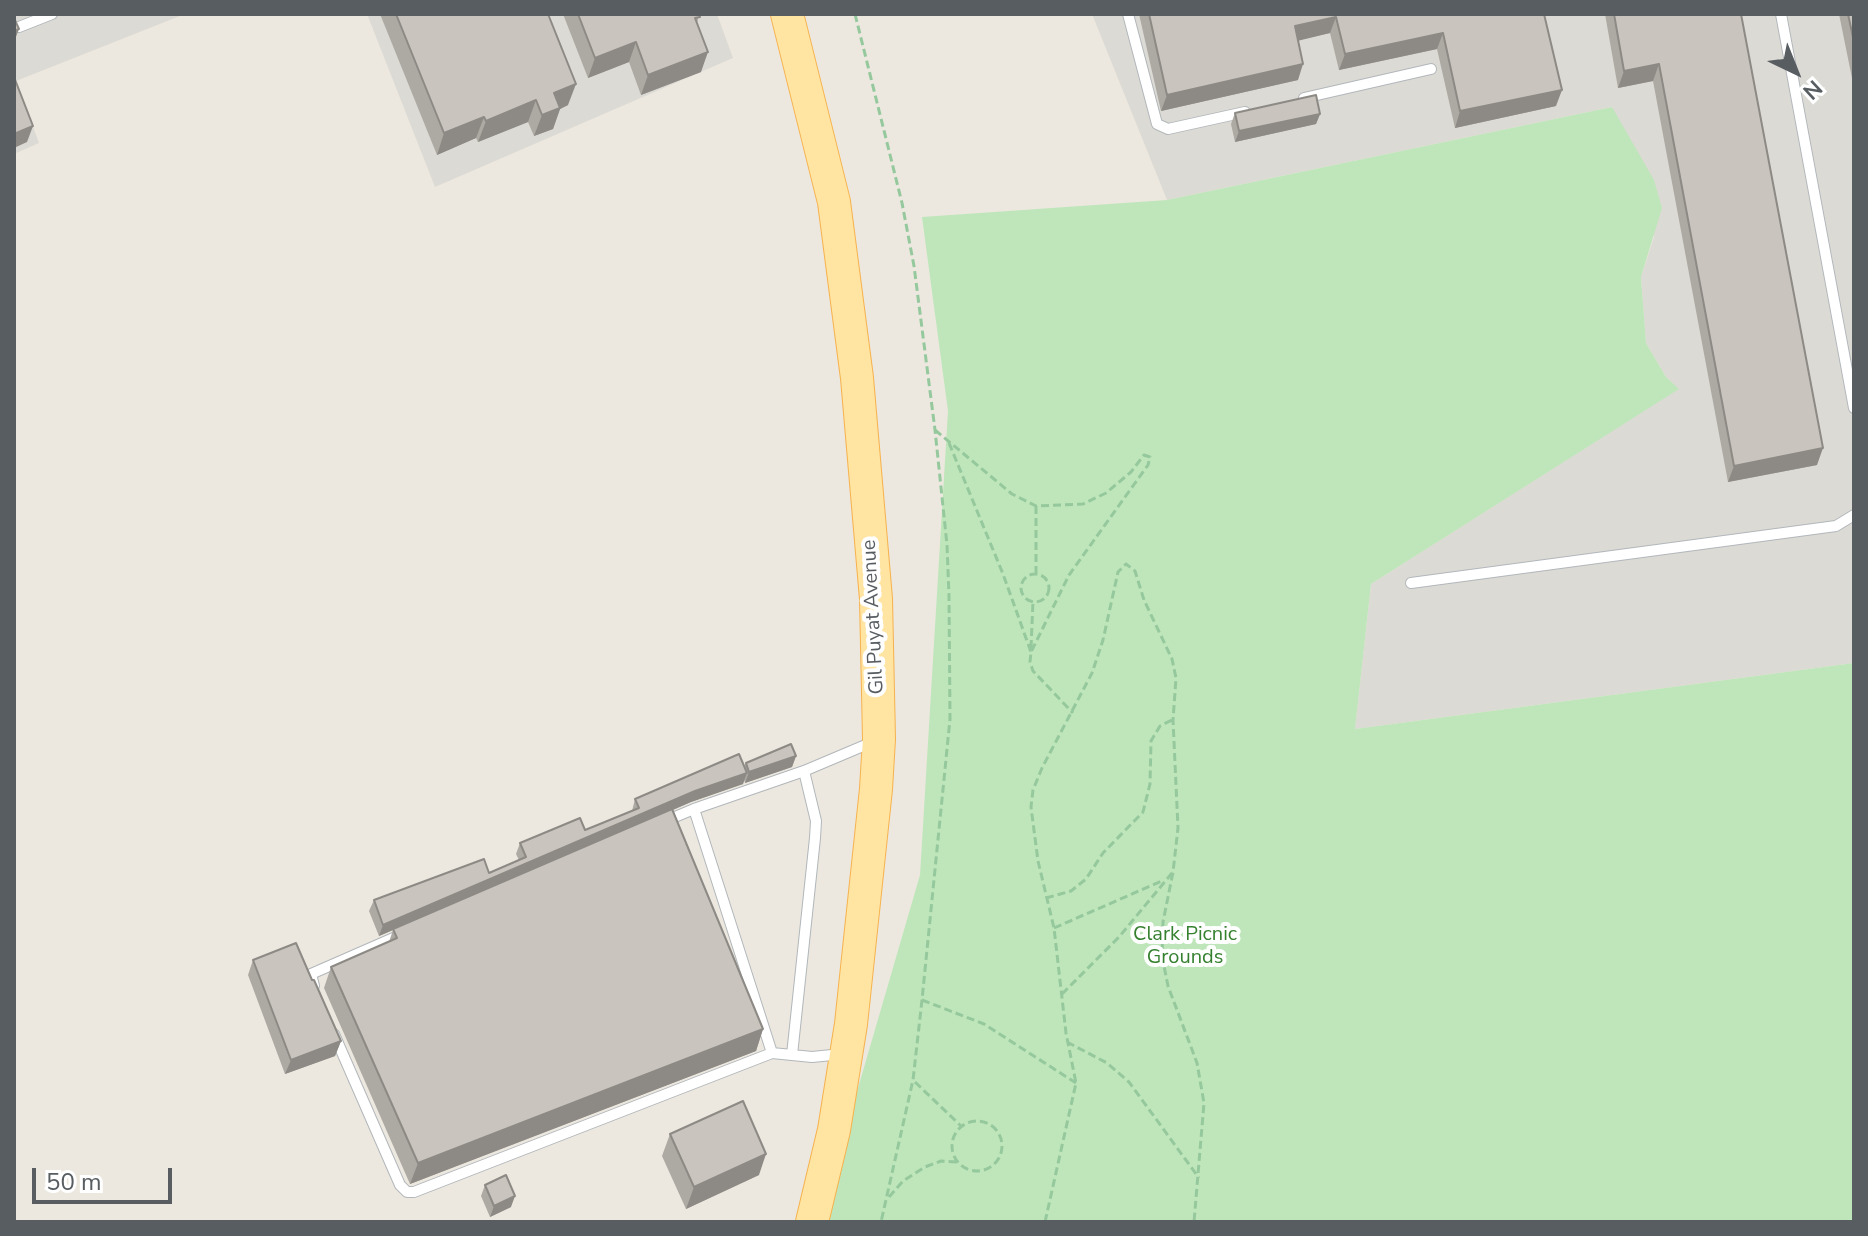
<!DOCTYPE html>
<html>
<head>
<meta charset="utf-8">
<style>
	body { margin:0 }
	#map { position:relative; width:1868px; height:1236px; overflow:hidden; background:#ece8df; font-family:"Nunito Sans",sans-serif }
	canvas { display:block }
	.frame { position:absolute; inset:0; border:16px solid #585d61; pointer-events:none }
	.north { position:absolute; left:1756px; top:32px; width:80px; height:80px; -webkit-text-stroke:6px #fff; paint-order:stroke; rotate:137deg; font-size:22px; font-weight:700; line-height:32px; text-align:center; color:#585d61 }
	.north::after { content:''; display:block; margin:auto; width:28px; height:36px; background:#585d61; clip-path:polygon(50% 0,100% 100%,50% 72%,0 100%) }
	.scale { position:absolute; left:32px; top:1168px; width:140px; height:36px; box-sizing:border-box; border:4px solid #585d61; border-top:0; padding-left:10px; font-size:24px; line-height:28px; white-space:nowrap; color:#585d61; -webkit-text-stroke:6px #fff; paint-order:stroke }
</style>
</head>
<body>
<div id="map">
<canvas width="1868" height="1236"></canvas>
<div class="frame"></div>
<div class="north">N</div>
<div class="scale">50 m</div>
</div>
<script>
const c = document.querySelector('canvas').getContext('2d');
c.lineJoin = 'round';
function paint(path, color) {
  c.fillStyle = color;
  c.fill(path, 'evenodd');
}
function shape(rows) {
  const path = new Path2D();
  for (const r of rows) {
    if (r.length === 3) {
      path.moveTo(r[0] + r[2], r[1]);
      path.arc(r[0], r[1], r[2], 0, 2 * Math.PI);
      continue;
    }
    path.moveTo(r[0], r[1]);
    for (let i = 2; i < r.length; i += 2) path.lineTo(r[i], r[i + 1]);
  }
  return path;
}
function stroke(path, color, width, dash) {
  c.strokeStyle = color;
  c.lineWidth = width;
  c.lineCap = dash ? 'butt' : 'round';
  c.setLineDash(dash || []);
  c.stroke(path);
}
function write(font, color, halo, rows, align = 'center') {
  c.font = font + ' "Nunito Sans",sans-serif';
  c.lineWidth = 8;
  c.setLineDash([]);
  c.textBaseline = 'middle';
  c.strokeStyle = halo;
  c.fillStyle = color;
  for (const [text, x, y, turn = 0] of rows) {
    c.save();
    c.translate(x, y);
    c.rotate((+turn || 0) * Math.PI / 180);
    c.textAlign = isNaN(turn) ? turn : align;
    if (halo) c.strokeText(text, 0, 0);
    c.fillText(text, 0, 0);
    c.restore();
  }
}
paint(shape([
	[14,14,185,14,16,81,39,143,14,154],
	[367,14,717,14,733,58,435,187],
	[1092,14,1854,14,1854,663,1355,729,1371,584,1678,389,1666,377,1646,343,1641,277,1654,237,1612,107,1167,200]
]), '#dcdad4');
paint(shape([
	[1612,107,1654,180,1662,208,1641,277,1646,343,1666,377,1679,389,1371,584,1355,729,1854,663,1854,1222,819,1222,920,875,948,411,922,217,1167,200]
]), '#bfe6ba');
const lane = shape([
	[1128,14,1157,124,1168,129,1245,112],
	[1781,14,1854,408],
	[19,27,52,14],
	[1304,98,1431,69],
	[1411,583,1836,526,1854,515],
	[663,822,694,809],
	[314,986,311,974,398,936],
	[334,1034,400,1185,407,1192,414,1192,772,1053,694,809,804,771,875,741],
	[772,1053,812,1057,842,1054],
	[792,1055,815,838,816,821,804,771]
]);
const primary = shape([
	[787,14,834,202,857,378,876,599,879,739,876,789,851,1024,834,1130,812,1222]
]);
stroke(lane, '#b2b7bb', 12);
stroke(primary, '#f6b24e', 34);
stroke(shape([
	[855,14,902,203,914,266,935,430,947,545,949,596,950,719,922,1000,913,1080,881,1222],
	[935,430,1012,494,1036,506,1083,504,1106,493,1131,472,1144,455,1150,457,1148,465,1069,575,1031,652,1030,662,1033,671,1073,713],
	[949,443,1003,574,1031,652],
	[1036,506,1036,574],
	[1035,588,14],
	[1031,648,1033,601],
	[1046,898,1071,891,1086,879,1103,853,1143,812,1150,784,1151,741,1160,726,1172,720],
	[1054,928,1164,880],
	[1062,994,1119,937,1172,873],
	[922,1000,984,1024,1076,1083],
	[1067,1042,1107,1063,1129,1082,1199,1178],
	[915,1082,961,1126],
	[977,1146,25],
	[889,1197,903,1181,925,1167,941,1161,957,1162],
	[1045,1222,1076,1083,1066,1033,1054,928,1038,861,1031,807,1033,790,1042,768,1092,673,1103,640,1118,572,1126,564,1135,571,1144,600,1172,659,1176,678,1173,720,1178,828,1173,872,1163,922,1162,956,1168,986,1197,1063,1204,1103,1194,1222]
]), '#95c99d', 3, [8, 4]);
stroke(lane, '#fff', 10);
stroke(primary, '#ffe4a2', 32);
paint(shape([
	[380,14,548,14,568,105,560,109,553,129,534,136,528,122,478,142,476,138,437,155],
	[563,14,699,14,697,24,701,72,641,95,629,62,588,78],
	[1139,14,1544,14,1556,106,1455,128,1437,49,1339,70,1330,33,1298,40,1298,80,1161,111],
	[1605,14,1741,14,1817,465,1728,482,1653,81,1618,88],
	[1839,14,1854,14,1854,88],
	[1235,113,1320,114,1316,124,1235,142,1231,124],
	[796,756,792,767,745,783,744,780,743,784,691,802,673,810,763,1029,756,1051,410,1184,324,988,331,967,389,942,393,930,379,936,369,911,374,900,489,873,519,860,516,854,520,843,585,830,632,811,635,799,744,766,746,763],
	[253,960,312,980,341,1041,335,1056,285,1074,248,975],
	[670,1134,759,1175,686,1209,662,1156],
	[485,1185,511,1207,490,1217,481,1196]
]), '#ada9a3');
paint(shape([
	[1336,17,1330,33,1289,43,1295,26],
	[19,29,14,42,14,31],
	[1443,33,1437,49,1339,70,1345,54],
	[636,42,629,62,588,78,595,58],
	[708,52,701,72,641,95,648,75],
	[1303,64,1298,80,1161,111,1167,95],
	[1659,64,1653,81,1618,88,1624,71],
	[576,84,568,105,560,109,553,129,534,136,542,115,554,93],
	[1562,90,1556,106,1455,128,1460,111],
	[536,100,528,122,478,142,486,121],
	[1320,114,1316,124,1235,142,1239,131],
	[484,117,476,138,437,155,444,133],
	[33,126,27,142,14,148,14,134],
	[1823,448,1817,465,1728,482,1734,466],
	[796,756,792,767,745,783,749,772],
	[747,773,743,784,691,802,379,936,383,925,695,791],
	[763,1029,756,1051,410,1184,418,1163],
	[341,1041,335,1056,285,1074,291,1060],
	[766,1154,759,1175,686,1209,694,1187],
	[515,1196,511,1207,490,1217,494,1206]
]), '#8d8a85');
const building = shape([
	[396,14,548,14,576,84,554,93,560,108,542,115,536,100,486,121,484,117,444,133,396,14],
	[578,14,699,14,700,17,695,18,708,52,648,75,636,42,595,58,578,14],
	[1149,14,1544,14,1562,90,1460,111,1443,33,1345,54,1336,17,1295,26,1303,64,1167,95,1149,14],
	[1614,14,1741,14,1823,448,1734,466,1659,64,1624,71,1614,14],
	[1848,14,1854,14,1854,42,1848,14],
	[14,18,19,29,14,31,14,18],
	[14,77,33,126,14,134,14,77],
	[1316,95,1320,114,1239,131,1235,113,1316,95],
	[791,744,796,756,749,772,746,763,791,744],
	[739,754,747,773,695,791,383,925,374,900,484,859,489,873,526,857,520,843,580,818,585,830,595,826,639,808,635,799,739,754],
	[672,809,763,1029,418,1163,331,967,397,938,393,929,672,809],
	[296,943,312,980,314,980,341,1041,291,1060,253,960,296,943],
	[743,1101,766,1154,694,1187,670,1134,743,1101],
	[506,1175,515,1196,494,1206,485,1185,506,1175]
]);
paint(building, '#c9c5be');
stroke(building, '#8d8a85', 2);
write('20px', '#585d61', '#fff', [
	["Gil Puyat Avenue",874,617,-93]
]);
write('20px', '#368130', '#fff', [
	["Clark Picnic",1185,935],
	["Grounds",1185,958]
]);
</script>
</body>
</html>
